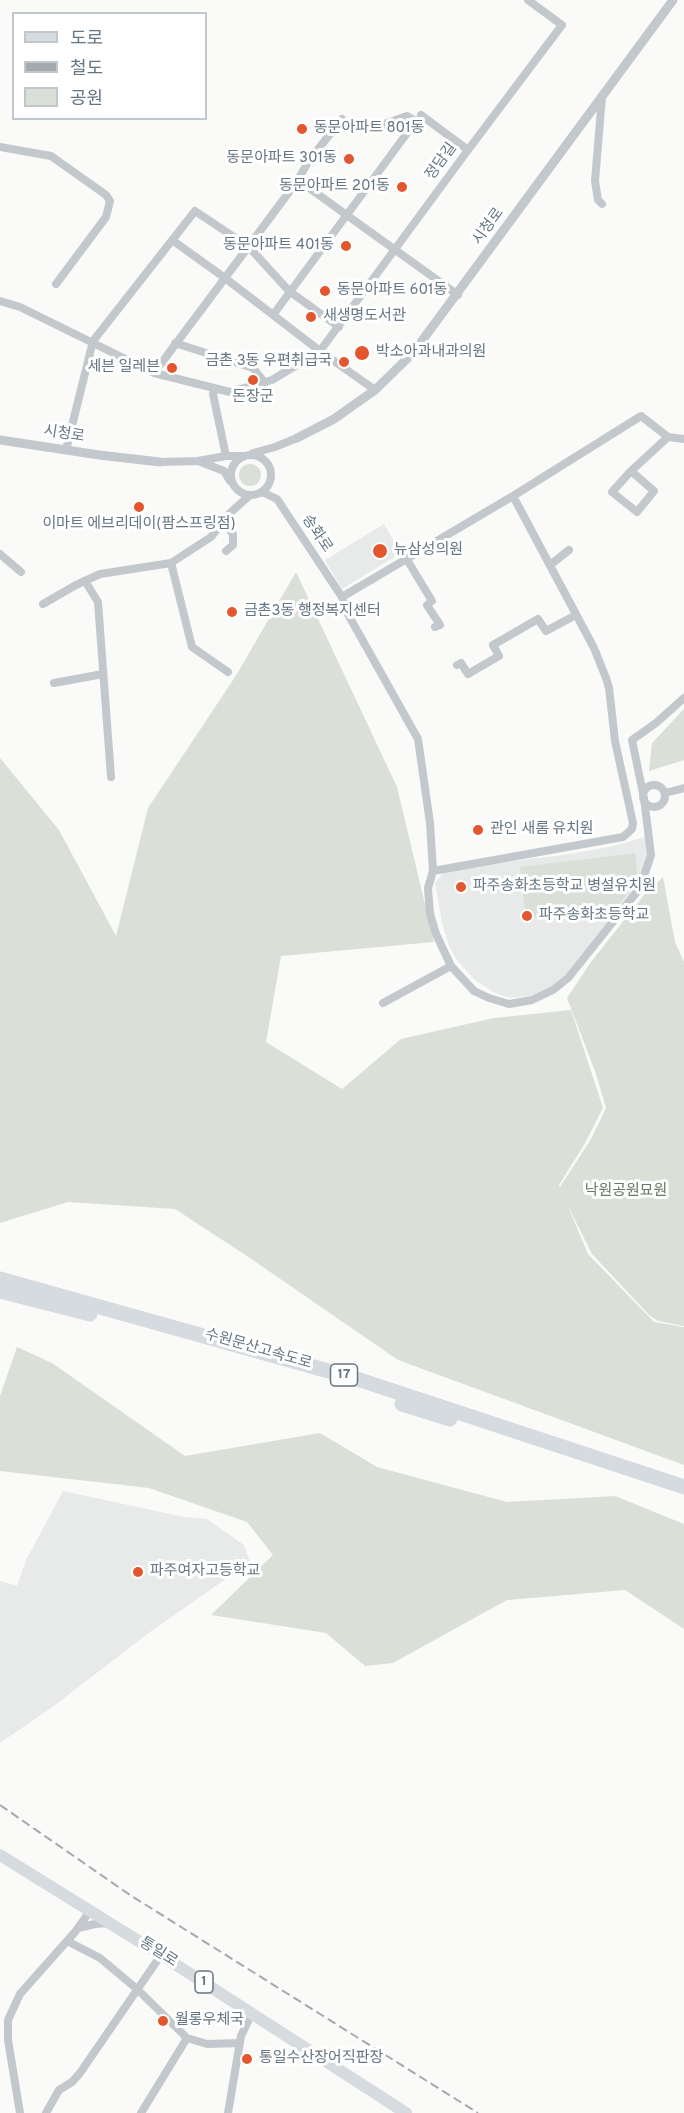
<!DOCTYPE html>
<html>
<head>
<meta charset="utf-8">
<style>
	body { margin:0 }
	#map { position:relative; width:684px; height:2113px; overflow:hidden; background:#fafaf8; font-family:Overpass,"Noto Sans KR",sans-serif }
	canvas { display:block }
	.legend { position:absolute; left:12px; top:12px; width:195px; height:108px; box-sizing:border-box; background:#fff; border:2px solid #c1c8cd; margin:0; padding:8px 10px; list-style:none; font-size:18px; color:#657683 }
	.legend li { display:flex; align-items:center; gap:12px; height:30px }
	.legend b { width:30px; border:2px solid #c1c8cd }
</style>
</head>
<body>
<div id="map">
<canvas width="684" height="2113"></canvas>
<ul class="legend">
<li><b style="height:8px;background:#d6dbdf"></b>도로</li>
<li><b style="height:8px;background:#a2aab0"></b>철도</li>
<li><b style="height:16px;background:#dadfd7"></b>공원</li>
</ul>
</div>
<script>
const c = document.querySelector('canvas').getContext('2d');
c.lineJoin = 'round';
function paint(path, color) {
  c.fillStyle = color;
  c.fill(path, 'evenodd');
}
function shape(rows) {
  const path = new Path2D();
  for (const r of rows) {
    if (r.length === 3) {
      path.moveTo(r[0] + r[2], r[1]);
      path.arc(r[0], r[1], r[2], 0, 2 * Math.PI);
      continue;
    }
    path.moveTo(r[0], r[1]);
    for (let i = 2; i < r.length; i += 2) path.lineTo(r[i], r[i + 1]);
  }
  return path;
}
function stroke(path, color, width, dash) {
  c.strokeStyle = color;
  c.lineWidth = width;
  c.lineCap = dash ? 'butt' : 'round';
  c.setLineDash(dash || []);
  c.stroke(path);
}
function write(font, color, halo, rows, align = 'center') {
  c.font = font + ' Overpass,"Noto Sans KR",sans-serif';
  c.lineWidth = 6;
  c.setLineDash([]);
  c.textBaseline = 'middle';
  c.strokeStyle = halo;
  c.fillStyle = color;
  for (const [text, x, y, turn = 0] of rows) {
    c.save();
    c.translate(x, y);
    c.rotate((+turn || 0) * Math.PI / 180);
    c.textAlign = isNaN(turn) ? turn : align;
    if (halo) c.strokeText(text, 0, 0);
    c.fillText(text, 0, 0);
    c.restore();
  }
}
paint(shape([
	[384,524,401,553,342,589,325,560],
	[645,837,648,854,639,884,565,975,550,988,534,995,510,998,495,993,475,980,457,960,449,946,442,923,435,883,444,872,520,860,564,855,614,846],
	[63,1491,184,1517,207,1519,244,1545,250,1562,150,1632,51,1708,0,1743,0,1581,17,1586,26,1560]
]), '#e8e9e9');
paint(shape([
	[250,475,11],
	[296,572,397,787,434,942,281,956,266,1042,342,1089,401,1039,494,1018,571,1010,603,1108,584,1145,559,1185,560,1187,591,1139,606,1108,596,1074,567,998,591,962,644,895,663,877,675,942,684,962,684,1326,658,1321,650,1316,592,1254,567,1204,588,1254,654,1322,684,1327,684,1465,398,1360,250,1258,175,1209,68,1202,0,1223,0,758,59,830,116,936,148,808,237,674],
	[684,709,684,760,649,771,652,743],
	[635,853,638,879,617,907,541,920,525,912,520,867],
	[17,1347,52,1363,185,1456,320,1433,377,1467,507,1502,615,1496,684,1524,684,1629,625,1590,507,1600,393,1663,365,1666,326,1633,211,1615,273,1555,247,1522,149,1488,0,1471,0,1396]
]), '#dadfd7');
stroke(shape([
	[602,97,595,181,598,200,602,204],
	[421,115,468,150],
	[0,147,51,156,106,195,110,201,106,217,56,284],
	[298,180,458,295],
	[172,240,225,278,298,180,308,162,342,119],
	[0,301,20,307,154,373,230,392,272,380,320,351,225,278,154,373],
	[273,315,416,121,407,116,381,125],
	[175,343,253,368,265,383],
	[215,389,213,394,226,456],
	[375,390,320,351,468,150,562,25,528,0],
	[684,439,668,437,641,416,513,496,342,597,345,609,418,739,430,823,433,871,428,888,430,914,436,934,451,966,474,991,489,998,509,1004,532,1000,553,990,568,978,640,888,651,855,644,798,632,740,656,723,684,698],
	[66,450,93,341,195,211,249,247,289,291,339,327],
	[253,453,275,447,297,438],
	[251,475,20],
	[198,461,224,471,230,481],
	[160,462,198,461,226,456,242,456],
	[631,471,654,491,637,512,612,492,631,471,668,437],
	[262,492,277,499,342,597],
	[226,551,233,545,233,534,227,526,230,513,250,495],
	[0,554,21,572],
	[406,558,432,601,427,605,440,625,435,627],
	[171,563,192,647,228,672],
	[550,565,569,550],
	[85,581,98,602,111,777],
	[43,604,76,585,100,574,171,563,211,537,230,513],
	[457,665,461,663,468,674,499,656,493,645,538,619,546,631,576,615],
	[54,683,103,674],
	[654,796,11],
	[665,793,684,788],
	[433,871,623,837,632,829,633,823,615,741,609,688,606,678,594,648,513,496],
	[383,1003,451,966],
	[78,1928,95,1924,109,1923],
	[67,1941,100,1958,137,1989,187,2038,207,2044,240,2043],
	[20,2113,8,2040,8,2020,20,1994,75,1932,90,1911],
	[46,2113,59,2090,72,2082,80,2073,161,1955],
	[141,2113,187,2038],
	[228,2113,241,2036,252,2013]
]), '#c3c8cc', 8);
stroke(shape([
	[297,438,334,419,375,390,413,353,673,0],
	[0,440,99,455,160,462]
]), '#c3c8cc', 9);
stroke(shape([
	[0,1855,161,1955,406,2113]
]), '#d6dbdf', 12);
stroke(shape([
	[0,1279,357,1379,684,1487],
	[0,1291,90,1314],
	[402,1404,450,1419]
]), '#d6dbdf', 15);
stroke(shape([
	[0,1805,130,1895,478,2113]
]), '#a2aab0', 2, [9, 4.5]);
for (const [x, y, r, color] of [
	[302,129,6,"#e4572e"],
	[349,159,6,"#e4572e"],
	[402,187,6,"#e4572e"],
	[346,246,6,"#e4572e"],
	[325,291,6,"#e4572e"],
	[311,317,6,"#e4572e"],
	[362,353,8,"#e4572e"],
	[344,362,6,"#e4572e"],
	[172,368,6,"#e4572e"],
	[253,380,6,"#e4572e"],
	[139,507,6,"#e4572e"],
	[380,551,8,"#e4572e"],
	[232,612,6,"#e4572e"],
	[478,830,6,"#e4572e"],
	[461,887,6,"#e4572e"],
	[527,916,6,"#e4572e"],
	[138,1572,6,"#e4572e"],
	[163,2021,6,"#e4572e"],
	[247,2059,6,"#e4572e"]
]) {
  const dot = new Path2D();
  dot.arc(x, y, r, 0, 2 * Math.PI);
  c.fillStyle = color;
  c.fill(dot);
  stroke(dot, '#fff', 2);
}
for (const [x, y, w] of [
	[344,1375,27],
	[204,1982,18]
]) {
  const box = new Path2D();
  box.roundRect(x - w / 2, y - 11, w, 22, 4.5);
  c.fillStyle = '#fff';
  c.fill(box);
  stroke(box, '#657683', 1.5);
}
write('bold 14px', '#657683', null, [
	["17",344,1375],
	["1",204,1982]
]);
write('15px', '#657683', '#fff', [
	["동문아파트 801동",314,129],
	["동문아파트 301동",337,159,"right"],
	["동문아파트 201동",390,187,"right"],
	["동문아파트 401동",334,246,"right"],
	["동문아파트 601동",337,291],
	["새생명도서관",323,317],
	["박소아과내과의원",376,353],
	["금촌 3동 우편취급국",332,362,"right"],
	["세븐 일레븐",160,368,"right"],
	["돈장군",253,398,"center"],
	["이마트 에브리데이(팜스프링점)",139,525,"center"],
	["뉴삼성의원",394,551],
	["금촌3동 행정복지센터",244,612],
	["관인 새롬 유치원",490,830],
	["파주송화초등학교 병설유치원",473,887],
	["파주송화초등학교",539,916],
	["파주여자고등학교",150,1572],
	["월롱우체국",175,2021],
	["통일수산장어직판장",259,2059]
], 'left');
write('15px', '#657683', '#fff', [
	["정담길",442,162,-54],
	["시청로",489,227,-54],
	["시청로",64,435,9],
	["송화로",316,534,56],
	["수원문산고속도로",258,1350,16],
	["통일로",158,1953,32]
]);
write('15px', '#687a64', '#fff', [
	["낙원공원묘원",626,1192]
]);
</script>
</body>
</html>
